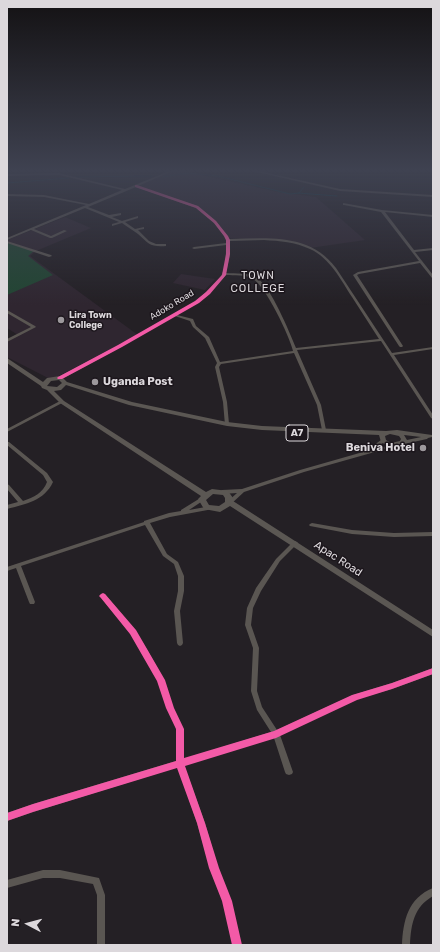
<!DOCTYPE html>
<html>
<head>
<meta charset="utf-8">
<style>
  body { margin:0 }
  #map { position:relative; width:440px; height:952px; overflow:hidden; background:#242025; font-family:Rubik,sans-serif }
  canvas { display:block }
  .frame { position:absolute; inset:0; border:8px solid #dcd8dc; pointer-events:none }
  .north { position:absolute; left:8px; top:904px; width:40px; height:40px; -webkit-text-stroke:3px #1c161c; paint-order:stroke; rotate:276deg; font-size:11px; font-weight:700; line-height:16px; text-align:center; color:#dcd8dc }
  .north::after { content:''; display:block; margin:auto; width:14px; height:18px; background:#dcd8dc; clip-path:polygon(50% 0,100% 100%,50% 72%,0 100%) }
</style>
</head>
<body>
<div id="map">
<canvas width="440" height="952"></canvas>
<div class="frame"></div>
<div class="north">N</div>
</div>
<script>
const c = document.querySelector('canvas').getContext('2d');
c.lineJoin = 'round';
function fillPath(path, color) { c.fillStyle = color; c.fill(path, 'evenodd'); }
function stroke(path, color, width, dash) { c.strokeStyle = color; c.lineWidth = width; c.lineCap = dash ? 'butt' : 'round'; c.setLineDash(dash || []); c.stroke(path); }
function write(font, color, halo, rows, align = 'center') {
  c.font = font + ' Rubik,sans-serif'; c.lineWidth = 3; c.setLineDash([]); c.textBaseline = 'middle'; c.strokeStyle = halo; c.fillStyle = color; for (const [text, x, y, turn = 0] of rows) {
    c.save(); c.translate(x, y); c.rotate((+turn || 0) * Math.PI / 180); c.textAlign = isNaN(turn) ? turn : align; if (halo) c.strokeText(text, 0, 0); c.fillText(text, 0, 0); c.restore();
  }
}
fillPath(new Path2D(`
  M172,171H184L278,192L316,197L365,240L310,248L290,241L227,238L214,222L196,207L172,197L137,186Z
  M65,217L91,228L36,251L30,256L138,335L55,378H48L7,357V341L18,335L7,328V240Z
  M181,274L215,279L205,290L173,283Z`), '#2f2630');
fillPath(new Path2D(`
  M7,242L34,251L28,256L53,275L7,295Z`), '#214532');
stroke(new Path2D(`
  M76,177L152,176
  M163,177L188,173L218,176L290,194L299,193L304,187
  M7,183L69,178
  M298,193L337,196`), '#0d3c48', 1);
fillPath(new Path2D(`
  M169,171H173L138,186L198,206L216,221L229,239C268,238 310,233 336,268L392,353L433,347V349L394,355L433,415V419L431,418L381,341L297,350L321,405L326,430L324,431L322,430L317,405L294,353L221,364L219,367L227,402L229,424V425H225L223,402L215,367L217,363L205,338L193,327L190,321L175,316L121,347L62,379H58V377L119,345L196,301C202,296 219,281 222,274C226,266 226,254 226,245L194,249L192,248L194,247L226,243V240L224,236L214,223L196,208L136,187L88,207L109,215L121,213V215L112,217L122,221L138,216V218L125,222L135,229L144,227V229L138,230L149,241L156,244H166V246C150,247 149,244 138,234C133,230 127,227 122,223L112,226V224L119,222L85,208L34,229L51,236L64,230L67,231L52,238H50L31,230L7,240V238L86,205L44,197L7,196V194L44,195L89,204L122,190L59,175L7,176V174L59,173L125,189ZM264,240C280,241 295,242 310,249C330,258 341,280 352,297C361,311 370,325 379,339L296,348C289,331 271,287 257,278C249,272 235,274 226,273L230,254V241ZM226,275C234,276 246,274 253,279C265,285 290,337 293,351L220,362L209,337L196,326L193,319L177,315L198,303L209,294Z
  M252,171H259L340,189L433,195V197L340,191Z
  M343,203L382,210L433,215V217L385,212L414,250L433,248V250L415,252L433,275V278H432L420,263L359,274L357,275L403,346L402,347H400L399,346L353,275L358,272L419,261L381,212L344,205H343Z
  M7,241L51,255L52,256L49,257L7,243Z
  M7,310L35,326L36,327L7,342V339L31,327L7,313Z
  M60,401H62L64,402L7,432V429Z
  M381,440H383L385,441L376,449L394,444L396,445V446L304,472L244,492L231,504H227L226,503L227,502L237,493L222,494L219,492L222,490L242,489L300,470L370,450V448Z
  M7,442H9L47,473L53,482C44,501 26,504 7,509V505L18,502L7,489V484L9,485L23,501C34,497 43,493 47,482L43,475L7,445Z
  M202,497L205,499L204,500L189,510L211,506L214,508L213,509L170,517L150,523L167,554L178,562L184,576V591L180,611L183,643L182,645L180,646L178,645L177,643L174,611L178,591V576L174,564L163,556L145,525L21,566L35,602L34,604H30L29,602L16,568L7,571V567L16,564L144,522V521L169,513L181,511V510Z
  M312,523L352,530L394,533L433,532V536L394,537L352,534L310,526L309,525L310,524Z
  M295,541L297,542L298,543L280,561L261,591L253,608L251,625L259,648L257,691L262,707L277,730L353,695L392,683L433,668V674L392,689L357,699L280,735L293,772L292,774L289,775L286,774L285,772L274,738L184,765L205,823L218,868L231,901L241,945H233L223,901L210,868L197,823L178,767L33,812L7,821V813L33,804L176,761L177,729L167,708L158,681L144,655L131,634L101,598L100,596L101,594H105L135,630L148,651L164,680L173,708L183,729L184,759L271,732L257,710L251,691L253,648L245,625L247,608L256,588L276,559L293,542Z
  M43,870H60L99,878L105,895V945H97V895L93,884L60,878H43L7,888V880Z
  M433,888V896C414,907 411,924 410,945H402C403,921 408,898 433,888Z`), '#5a5652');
fillPath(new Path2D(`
  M7,358L43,382L47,378L60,376L62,377L67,382L132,402L227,422L262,426L386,431L397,430L432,435V437L428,438L427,439L390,447L381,442L379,435L262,430L227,426L129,405L66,385L61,390L54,391L64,401L206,492L212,489L228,491L233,498V501L433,630V637L230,506L220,512L204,509L198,499L201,496L60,403L47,390L42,388L41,386L7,363ZM59,380L62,383L57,387L47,386L51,381ZM390,434L399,436L401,439L400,441L391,443L386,440L385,436ZM404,435L421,437L407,440ZM213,494L223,495L225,498V502L219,506L209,505L206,500Z`), '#5b5753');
fillPath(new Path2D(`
  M135,185H137L198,206L216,221L228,236L230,240V254L226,275L210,294L199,303L122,347L62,379H58L57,378L58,377L118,345L195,301L206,292L222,275L226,254V240L224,236L214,223L196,208L135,187Z
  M103,593L105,594L136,630L165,680L174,708L184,729V758L274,731L352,695L392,683L433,668V674L392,689L357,700L276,738L185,766L205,823L219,868L232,901L242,945H232L222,901L209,868L197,823L177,768L33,812L7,821V813L33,804L176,761V729L166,708L157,681L130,634L101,598L99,596L101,594Z`), '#f35aa7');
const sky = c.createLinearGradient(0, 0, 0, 305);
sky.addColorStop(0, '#141214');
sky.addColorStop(0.56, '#3f4251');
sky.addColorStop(1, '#3f425100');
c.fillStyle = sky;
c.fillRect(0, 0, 440, 305);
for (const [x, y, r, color] of [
  [61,320,4,"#9c989c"],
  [95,382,4,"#9c989c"],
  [423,448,4,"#9c989c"]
]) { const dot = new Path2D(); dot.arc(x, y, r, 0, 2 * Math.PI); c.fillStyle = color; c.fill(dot); stroke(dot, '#1c161c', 1.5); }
write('9px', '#dcd8dc', '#1c161c', [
  ["Adoko Road",172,305,-31]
]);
write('bold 9px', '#dcd8dc', '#1c161c', [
  ["Lira Town",69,315],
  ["College",69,325]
], 'left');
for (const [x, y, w] of [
  [297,433,22]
]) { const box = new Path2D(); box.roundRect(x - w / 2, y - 8, w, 16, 3); c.fillStyle = '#1c161c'; c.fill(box); stroke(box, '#dcd8dc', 1); }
write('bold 10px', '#dcd8dc', null, [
  ["A7",297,433]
]);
c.letterSpacing = '1px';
write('11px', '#dcd8dc', '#1c161c', [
  ["TOWN",258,276],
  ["COLLEGE",258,289]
]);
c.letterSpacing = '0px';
write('bold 11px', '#dcd8dc', '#1c161c', [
  ["Uganda Post",103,382],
  ["Beniva Hotel",415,448,"right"]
], 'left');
write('11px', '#dcd8dc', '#1c161c', [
  ["Apac Road",338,559,33]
]);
</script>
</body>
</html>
